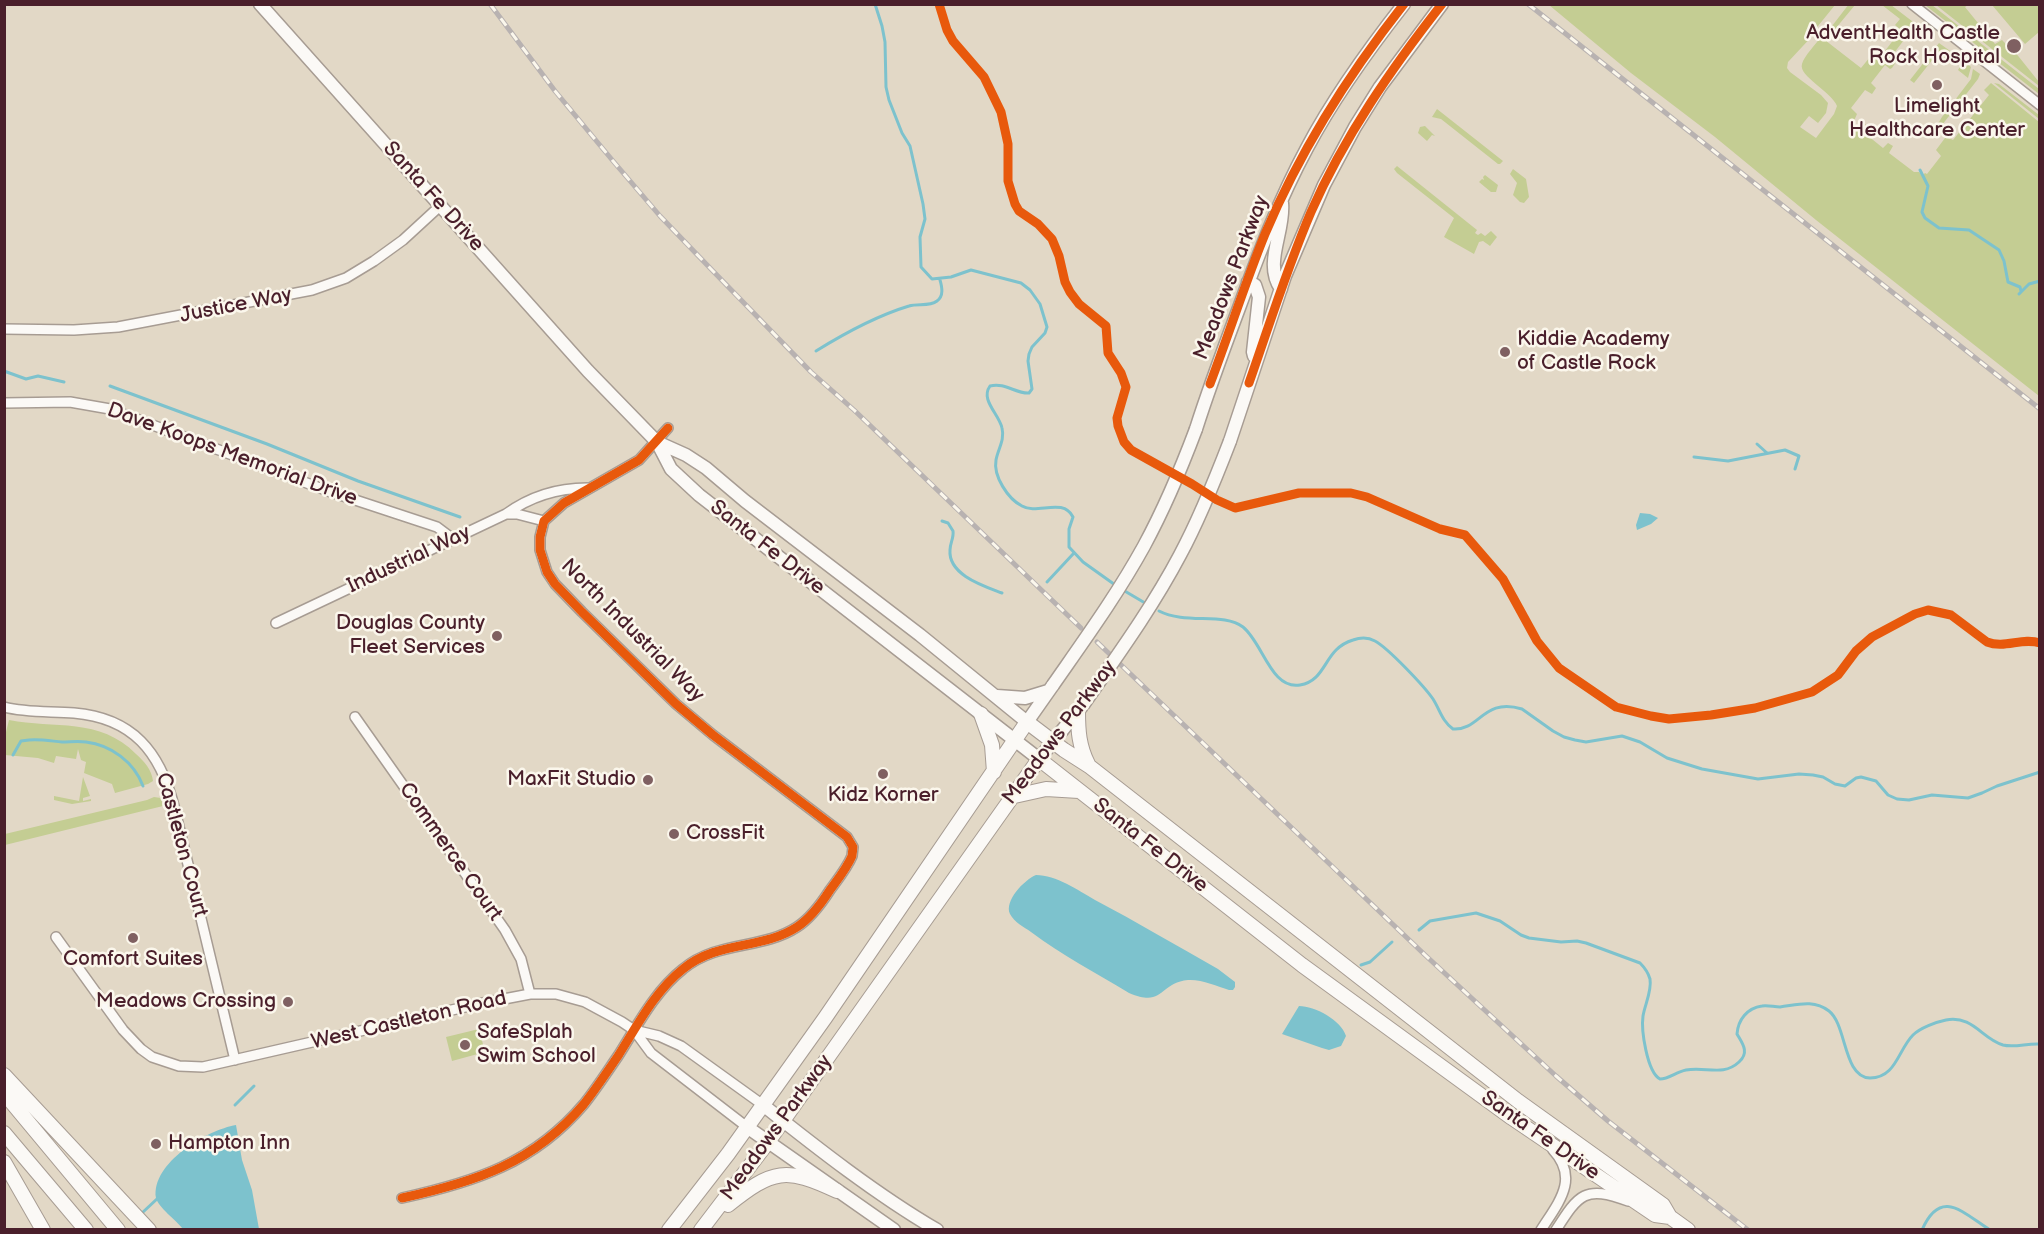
<!DOCTYPE html>
<html>
<head>
<meta charset="utf-8">
<style>
  body { margin:0 }
  #map { position:relative; width:2044px; height:1234px; overflow:hidden; background:#e2d8c6; font-family:"Balsamiq Sans",sans-serif }
  canvas { display:block }
  .frame { position:absolute; inset:0; border:6px solid #4a1f2b; pointer-events:none }
</style>
</head>
<body>
<div id="map">
<canvas width="2044" height="1234"></canvas>
<div class="frame"></div>
</div>
<script>
const c = document.querySelector('canvas').getContext('2d');
c.lineJoin = 'round';
function fillPath(path, color) { c.fillStyle = color; c.fill(path, 'evenodd'); }
function stroke(path, color, width, dash) { c.strokeStyle = color; c.lineWidth = width; c.lineCap = dash ? 'butt' : 'round'; c.setLineDash(dash || []); c.stroke(path); }
function write(font, color, halo, rows, align = 'center') {
  c.font = font + ' "Balsamiq Sans",sans-serif'; c.lineWidth = 5; c.setLineDash([]); c.textBaseline = 'middle'; c.strokeStyle = halo; c.fillStyle = color; for (const [text, x, y, turn = 0] of rows) {
    c.save(); c.translate(x, y); c.rotate((+turn || 0) * Math.PI / 180); c.textAlign = isNaN(turn) ? turn : align; if (halo) c.strokeText(text, 0, 0); c.fillText(text, 0, 0); c.restore();
  }
}
fillPath(new Path2D(`
  M1849,4L1855,5L1836,28L1841,32L1838,35L1833,30L1832,26Z
  M1549,5H1835L1814,31L1816,32L1788,62L1787,68L1790,72L1821,95L1828,103L1826,113L1818,123L1809,116L1800,127L1816,138L1834,114L1837,106C1832,92 1798,76 1802,64C1804,56 1816,44 1821,37L1861,68L1870,57L1878,60L1901,30L1895,25L1900,19L1882,5H1891L1921,28V30L1914,40L1907,36L1891,57L1896,62L1892,68L1890,69L1885,65L1871,83L1876,88L1872,94L1865,90L1851,108L1857,114L1853,123L1858,126L1863,122L1866,125L1862,131L1883,148L1888,143L1893,146L1889,153L1914,172H1919L1922,176L1925,173L1927,174L1941,156L1936,150L1945,138L1947,137L1953,140L1989,95L1984,90L1991,83L2039,122V396L1816,220L1715,137L1631,73Z
  M1925,5H1932L2039,89V94Z
  M1936,5H1968L1965,7L1995,44L2002,40L2008,46L2017,40L2022,46L2015,52L2039,82V86Z
  M1992,5H2039V32L2025,44Z
  M1939,43L1953,53L1945,60L1937,54L1914,83L1910,80Z
  M1955,54L1971,67L1968,78L1958,70L1961,65L1952,58Z
  M1973,69L1980,74L1978,79L1942,125L1939,122L1942,117L1971,79Z
  M1994,83L1999,84L2039,115V119Z
  M1437,109L1503,161L1500,164H1498L1441,119L1432,117Z
  M1425,126L1435,136L1432,135L1427,141L1418,133L1420,127Z
  M1397,166L1477,230L1475,233L1478,235L1481,233L1485,236L1491,231L1497,237L1490,246L1483,241L1479,242L1474,254L1444,237L1454,218L1397,173L1394,169Z
  M1513,169L1526,179L1529,197L1524,203L1520,202L1513,195L1517,183L1510,174Z
  M1485,175L1498,185L1496,192H1491L1479,182L1482,179L1484,180L1483,177Z
  M9,720C54,729 100,717 136,754C144,761 152,770 153,781L148,784L115,793L112,784L84,773L86,762L81,760L78,749L76,759L56,756L54,763L38,758L5,755V736Z
  M83,777L90,796L83,798V801L91,799V801L72,804L54,800V796L79,801Z
  M154,797L161,798L163,806L5,845V834L147,800Z
  M479,1029L485,1052L452,1061L446,1037Z`), '#c4cd93');
fillPath(new Path2D(`
  M1640,513L1650,514L1658,518L1651,524L1637,530L1636,525Z
  M1036,875C1056,875 1078,890 1095,900C1137,922 1177,946 1218,969L1235,982V987L1233,990H1229C1217,986 1201,979 1188,980C1158,983 1165,1008 1129,993C1096,973 1062,955 1031,932C1024,927 1014,922 1010,914C1004,901 1024,880 1036,875Z
  M1299,1006C1315,1006 1341,1020 1346,1036L1341,1046L1329,1050L1322,1048L1282,1034Z
  M236,1125L242,1160L252,1190L259,1229H183C177,1221 158,1207 156,1198C151,1163 207,1130 236,1125Z`), '#7dc2cd');
stroke(new Path2D(`
  M875,4L882,26L885,42L886,87L889,100L902,133L910,146L923,204L925,219L920,237L921,267L932,279L951,277L971,270L1021,283L1030,290L1040,304L1047,327L1045,333L1032,347L1029,354L1028,361L1032,389L1029,393C1016,394 1005,382 990,386C980,400 999,414 1002,428C1005,440 998,449 996,460C993,476 1008,499 1022,506C1037,515 1063,497 1073,517L1069,529V547L1083,562L1118,587
  M1920,170L1928,186L1922,212L1925,218L1939,228L1969,230L1999,250L2004,261L2008,282L2020,287L2021,291
  M2019,294L2029,284L2040,281
  M816,351C845,333 876,316 909,306C918,303 929,307 937,301C944,296 942,287 940,280
  M4,371L26,379L38,376L64,382
  M110,386L267,444L358,481L460,517
  M1757,444L1767,453
  M1694,457L1728,461L1785,450L1799,456L1795,469
  M942,521L948,523L953,531C954,538 950,543 950,550C948,575 984,586 1002,593
  M1047,582L1074,553
  M1123,590L1145,603
  M1159,611C1186,625 1223,612 1243,627C1263,643 1271,690 1300,685C1328,680 1323,649 1353,640C1361,637 1368,637 1375,641C1388,648 1424,686 1433,699C1440,710 1442,721 1453,729C1480,731 1483,697 1522,709L1553,731L1564,737L1575,740L1586,742L1622,736L1640,742L1667,758L1702,769L1758,779L1799,774L1813,775L1823,777L1835,784L1845,786L1856,778L1861,777L1876,781L1888,795L1897,799L1909,800L1932,795L1968,798L1982,793L1997,786L2040,772
  M13,755L21,741L29,740C40,739 51,741 62,742C70,742 78,741 86,742C111,745 134,762 143,786
  M1419,930L1430,921L1476,913L1500,921L1521,935L1529,938L1561,942L1577,941L1586,943L1640,963C1644,967 1648,972 1650,979C1652,991 1645,1004 1643,1016C1641,1030 1647,1072 1660,1079C1669,1079 1676,1072 1686,1070C1705,1066 1723,1077 1739,1062C1750,1052 1742,1043 1737,1034C1738,1020 1747,1008 1762,1006C1768,1005 1774,1007 1780,1007C1797,1005 1813,999 1829,1011C1847,1025 1843,1077 1870,1078C1896,1078 1898,1050 1913,1035C1920,1028 1936,1022 1946,1020C1973,1015 1982,1039 2003,1045C2015,1048 2027,1043 2040,1044
  M1361,965L1370,962L1392,942
  M235,1105L254,1086
  M142,1213L158,1198
  M1922,1230C1941,1187 1963,1213 1990,1230
  M2038,1230L2040,1228`), '#7dc2cd', 3);
const minor = new Path2D(`
  M1912,4L2040,105
  M4,329L74,330L118,327L312,290L346,278L374,261L403,240L440,206
  M4,403L70,402L110,409L328,491L437,527L453,539
  M506,514C531,496 557,488 587,488
  M276,623L506,514H517L544,521
  M4,707C27,713 51,711 74,713C133,718 160,752 174,806L235,1060
  M355,717L505,930L521,959L530,994
  M56,937L123,1030L141,1049L152,1057L179,1066L203,1067L478,1004L530,994H556L585,1002L622,1022L634,1030L651,1053L747,1127
  M634,1030L659,1036L681,1046L763,1105
  M402,1198C475,1182 534,1163 584,1104C596,1089 607,1072 618,1056C637,1026 655,991 683,969C718,940 762,950 797,927C811,918 821,904 830,890C838,879 847,868 852,856L853,847L847,837L713,735L676,704L582,612L555,584L547,572L540,550V537L544,521L564,503L639,460L668,428
  M1541,1230C1558,1203 1580,1179 1553,1150
  M1556,1230C1579,1194 1585,1185 1628,1201`);
const major = new Path2D(`
  M260,4L588,371L657,442L671,469L699,495L1039,759L1082,706
  M1248,282L1255,285L1259,297L1253,352L1254,356
  M1281,289C1263,263 1285,232 1282,203
  M1196,429C1209,388 1224,348 1239,308C1259,253 1279,200 1307,148C1334,97 1368,50 1404,4
  M1230,441L1285,276L1324,185L1355,127L1380,87L1442,4
  M657,442L686,455L706,468L745,501L920,635L1027,722L1053,685
  M997,696L1025,698L1048,691
  M763,1105C817,1148 877,1195 937,1230
  M747,1127L894,1230`);
const highway = new Path2D(`
  M1078,711C1078,731 1079,746 1088,764
  M981,714L992,745L994,772
  M1010,797L1046,789L1079,791
  M4,1075L149,1230
  M4,1093L118,1230
  M4,1133L86,1230
  M4,1162L43,1230
  M728,1205C773,1169 786,1167 837,1191
  M669,1230L728,1154L825,1018L1027,722L1064,750L1089,766L1518,1101L1663,1205L1670,1217L1688,1230
  M701,1230L768,1142L1039,759L1302,965L1512,1118L1655,1215L1670,1217`);
stroke(minor, '#a79c93', 12);
stroke(major, '#a79c93', 15);
stroke(highway, '#a79c93', 16);
stroke(minor, '#fbf9f6', 9);
stroke(major, '#fbf9f6', 12);
stroke(highway, '#fbf9f6', 14);
const rail = new Path2D(`
  M490,4L555,91L613,161L660,216L710,268L811,372L854,410L1081,628
  M1528,4L2040,409
  M1097,642L1425,955L1556,1076L1608,1121L1748,1230`);
stroke(rail, '#b8b2b1', 5);
stroke(rail, '#fbf7ec', 3, [9]);
const majorBridge = new Path2D(`
  M1053,685C1085,639 1117,595 1144,546C1164,509 1181,469 1196,429
  M1083,705C1117,656 1152,608 1180,555C1200,518 1215,480 1230,441`);
stroke(majorBridge, '#a79c93', 15, []);
stroke(majorBridge, '#fbf9f6', 12);
stroke(new Path2D(`
  M939,4L947,30L953,41L984,77L1001,112L1008,144V181L1015,204L1019,211L1038,224L1052,239L1059,256L1065,282L1070,292L1079,304L1106,326L1108,353L1121,373L1126,387L1117,418L1118,426L1124,442L1131,450L1192,484L1217,500L1235,508L1299,493H1351L1367,497L1440,529L1465,535L1503,579L1537,641L1559,668L1616,707L1651,716L1669,719L1711,715L1755,708L1812,692L1838,675L1856,651L1872,637L1915,614L1928,610L1951,615L1987,642C2005,649 2022,637 2040,643
  M1249,383C1269,326 1287,268 1311,212C1344,137 1391,69 1442,4
  M1210,384C1229,334 1245,283 1265,234C1300,151 1348,75 1404,4
  M402,1198C475,1182 534,1163 584,1104C596,1089 607,1072 618,1056C637,1026 655,991 683,969C718,940 762,950 797,927C811,918 821,904 830,890C838,879 847,868 852,856L853,847L847,837L713,735L676,704L582,612L555,584L547,572L540,550V537L544,521L564,503L639,460L668,428`), '#e8590c', 9);
for (const [x, y, r, color] of [
  [2014,46,8,"#7f6061"],
  [1937,85,6,"#7f6061"],
  [1505,352,6,"#7f6061"],
  [497,636,6,"#7f6061"],
  [883,774,6,"#7f6061"],
  [648,780,6,"#7f6061"],
  [674,834,6,"#7f6061"],
  [133,938,6,"#7f6061"],
  [288,1002,6,"#7f6061"],
  [465,1045,6,"#7f6061"],
  [156,1144,6,"#7f6061"]
]) { const dot = new Path2D(); dot.arc(x, y, r, 0, 2 * Math.PI); c.fillStyle = color; c.fill(dot); stroke(dot, '#fbf7ec', 2); }
write('21px', '#4a1f2b', '#fbf7ec', [
  ["AdventHealth Castle",2000,34],
  ["Rock Hospital",2000,58],
  ["Limelight",1937,107,"center"],
  ["Healthcare Center",1937,131,"center"],
  ["Kiddie Academy",1517,340,"left"],
  ["of Castle Rock",1517,364,"left"],
  ["Douglas County",485,624],
  ["Fleet Services",485,648],
  ["MaxFit Studio",636,780],
  ["Kidz Korner",883,796,"center"],
  ["CrossFit",686,834,"left"],
  ["Comfort Suites",133,960,"center"],
  ["Meadows Crossing",276,1002],
  ["SafeSplah",477,1033,"left"],
  ["Swim School",477,1057,"left"],
  ["Hampton Inn",168,1144,"left"]
], 'right');
write('21px', '#4a1f2b', '#fbf7ec', [
  ["Santa Fe Drive",433,197,48],
  ["Meadows Parkway",1232,278,-69],
  ["Justice Way",236,306,-11],
  ["Dave Koops Memorial Drive",232,455,20],
  ["Santa Fe Drive",767,548,38],
  ["Industrial Way",409,560,-25],
  ["North Industrial Way",632,631,45],
  ["Meadows Parkway",1060,733,-53],
  ["Castleton Court",181,845,75],
  ["Santa Fe Drive",1150,846,38],
  ["Commerce Court",450,852,55],
  ["West Castleton Road",409,1021,-13],
  ["Meadows Parkway",777,1128,-54],
  ["Santa Fe Drive",1540,1136,35]
]);
</script>
</body>
</html>
